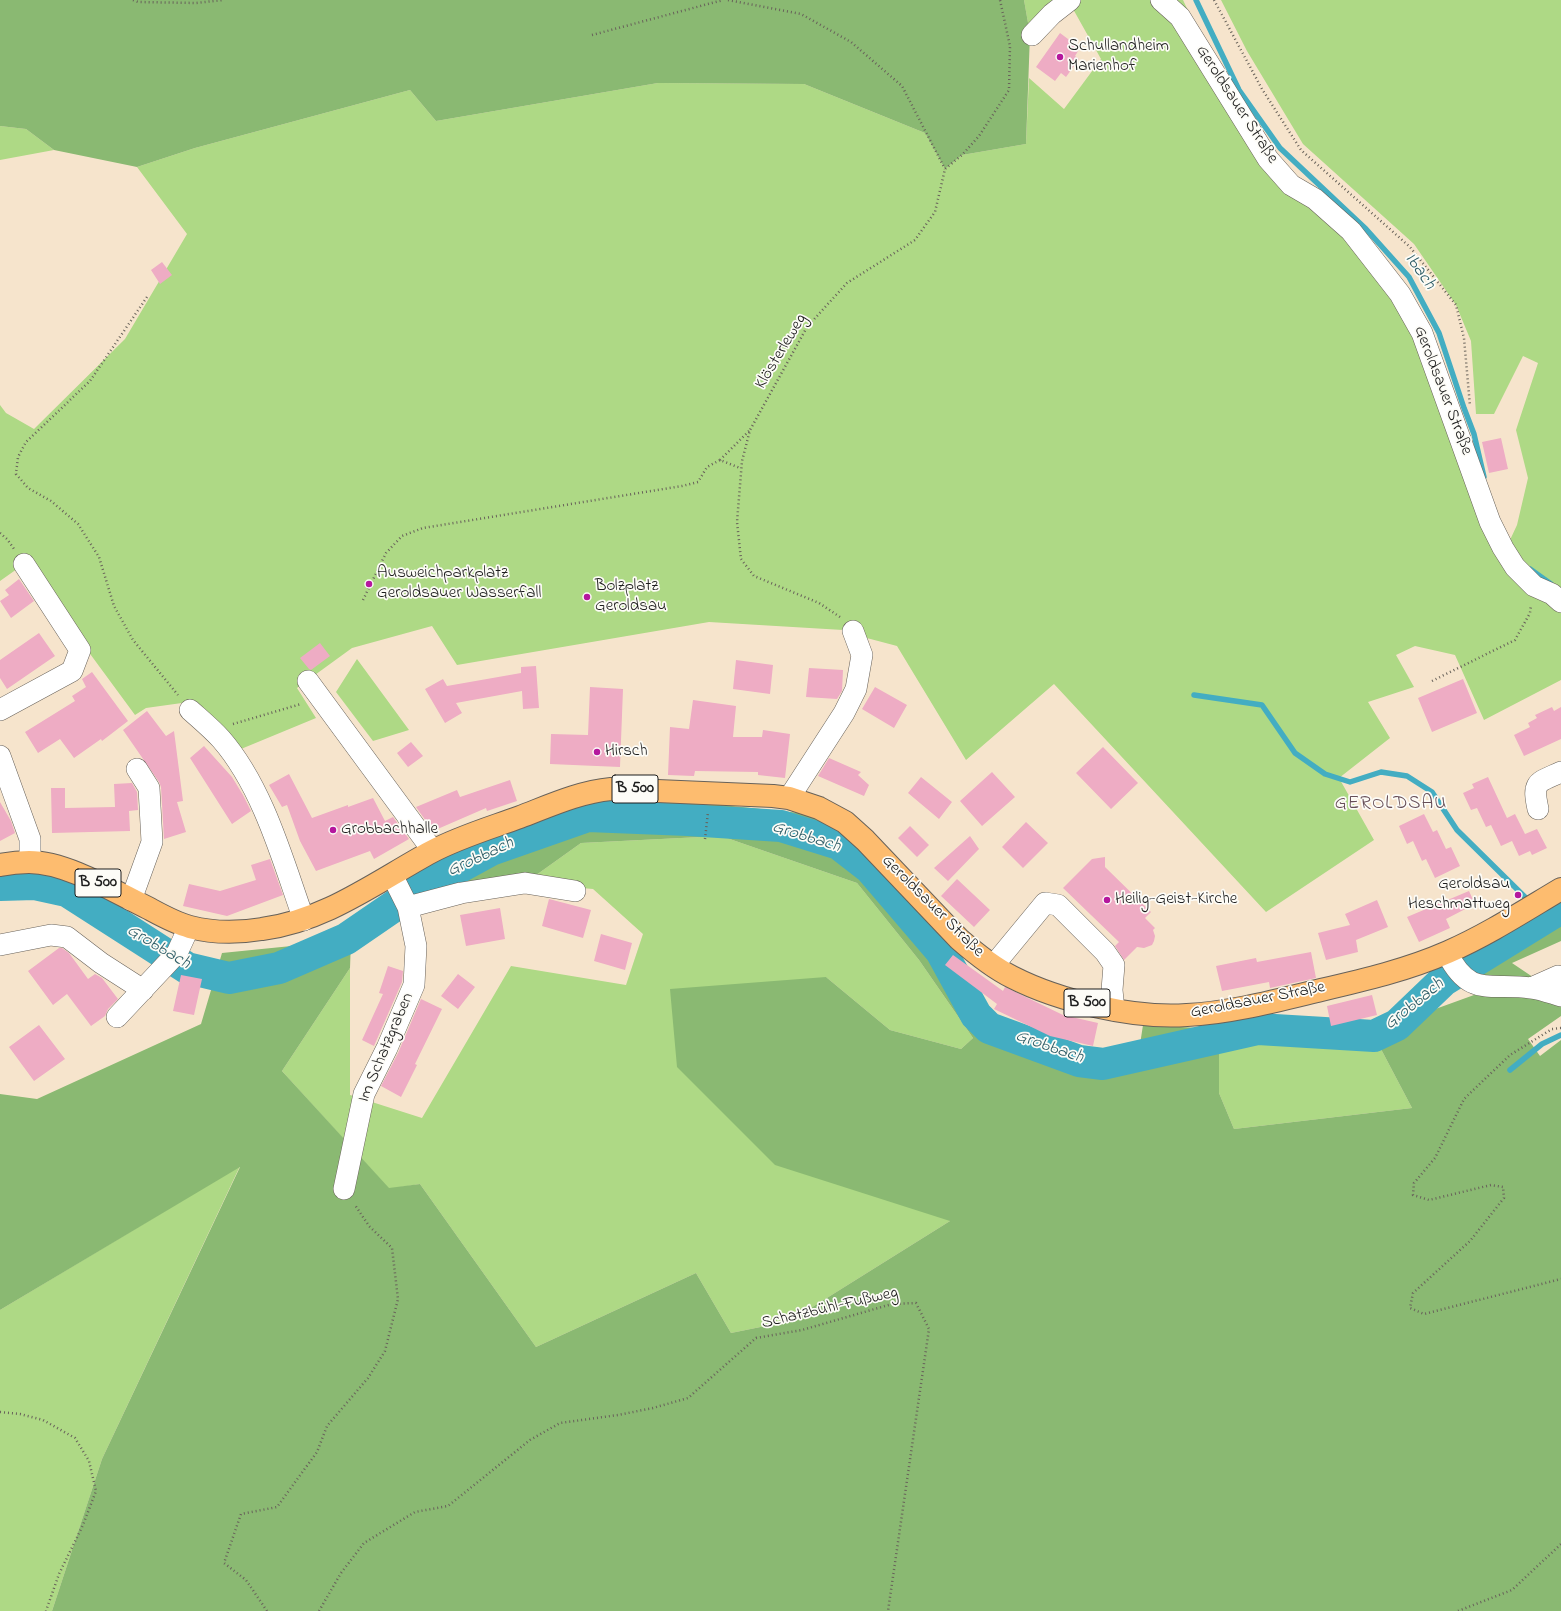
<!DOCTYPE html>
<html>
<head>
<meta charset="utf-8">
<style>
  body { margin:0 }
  canvas { display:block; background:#f6e4cc }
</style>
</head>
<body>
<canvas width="1561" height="1611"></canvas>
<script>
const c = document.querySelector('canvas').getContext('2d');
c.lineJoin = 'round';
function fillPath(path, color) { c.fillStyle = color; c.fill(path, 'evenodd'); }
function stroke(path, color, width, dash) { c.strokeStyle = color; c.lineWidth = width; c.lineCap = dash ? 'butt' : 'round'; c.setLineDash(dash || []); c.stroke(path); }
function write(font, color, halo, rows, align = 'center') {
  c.font = font + ' "Indie Flower",sans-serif'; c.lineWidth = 3.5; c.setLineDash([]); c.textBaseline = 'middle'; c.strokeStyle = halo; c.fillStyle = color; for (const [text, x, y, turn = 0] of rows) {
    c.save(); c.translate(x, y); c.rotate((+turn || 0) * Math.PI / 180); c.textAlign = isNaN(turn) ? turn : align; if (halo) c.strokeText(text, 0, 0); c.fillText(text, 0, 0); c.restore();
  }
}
fillPath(new Path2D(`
  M1024,0H1057L1030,34Z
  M1068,0H1183L1256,154L1369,244L1430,326L1490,522L1510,540L1517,525L1528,478L1516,430L1538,363L1523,356L1494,414H1476L1471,341L1456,305L1414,244L1303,144L1247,51L1221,0H1561V680L1484,720L1455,655L1415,646L1396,655L1414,687L1368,702L1390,738L1339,778L1374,840L1266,912L1054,684L966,760L897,646L863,637L843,630L709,622L457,665L432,626L352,648L297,688L316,718L241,749L189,702L146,708L135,715L24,564L0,581V405L6,413L34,429L125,339L187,234L137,167L195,148L410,90L436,121L658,83L804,84L925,133L945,169L962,155L1026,144L1029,78L1064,109L1101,59Z
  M0,126L26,129L54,150L0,160Z
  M357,659L409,730L373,741L336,692Z
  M721,836L857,883L919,960L973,1038L961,1049L890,1030L826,977L950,1221L790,1321L731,1333L696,1273L536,1347L420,1184L389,1189L282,1071L350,968V1095L422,1118L511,966L626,985L643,934L593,889L525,883L581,843Z
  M1269,1023L1372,1032L1412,1108L1234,1129L1219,1093V1029Z
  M240,1166L102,1459L52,1611H0V1310Z`), '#aed985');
fillPath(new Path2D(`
  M0,0H1024L1030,34L1026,144L962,155L945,169L925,133L804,84L658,83L436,121L410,90L195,148L137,167L54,150L26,129L0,126Z
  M594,799L712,804L810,814L852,842L951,953L963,983L991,1021L1098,1058L1139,1051L1143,1025L1219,1029V1093L1234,1129L1412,1108L1372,1032L1474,995L1469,952L1561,898V941L1512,963L1561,996V1016L1528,1039L1540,1056L1561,1040V1611H52L102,1459L240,1167L0,1310V1094L37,1099L201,1024L222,953L351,940L350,968L282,1071L389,1188L420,1184L536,1347L696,1273L731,1333L790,1321L950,1221L775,1165L677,1067L670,989L826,977L890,1030L961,1049L973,1038L919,960L857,883L721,836L581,843L525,883L461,893L456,873L541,836Z`), '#8ab972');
stroke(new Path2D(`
  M1196,0L1239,90L1280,148L1366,229L1409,277L1439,333L1464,408L1474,434L1484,477
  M1530,569L1551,584
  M1194,695L1262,705L1295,753L1325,774L1350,782L1381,772L1407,776L1432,792L1457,830L1527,899
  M1537,912L1542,919
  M1510,1070L1542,1044L1561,1035`), '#43adc2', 5.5);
stroke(new Path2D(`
  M0,885L35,884L67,891L187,968L229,978L279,968L346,939L416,891L491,850L588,816L688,820L781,826L839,844L870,868L941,951L976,1015L989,1028L1079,1061L1103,1064L1258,1029L1374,1036L1397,1025L1444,980L1561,908`), '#43adc2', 32);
fillPath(new Path2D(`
  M1060,33L1080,48L1075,56L1079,59L1066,77L1061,73L1055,81L1036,67Z
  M162,262L172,275L160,284L151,270Z
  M1501,438L1508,469L1489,473L1482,442Z
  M19,579L34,601L11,618L0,601L9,595L5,590Z
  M39,633L55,656L7,689L0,678V660Z
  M320,643L330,656L311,670L309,669L300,658Z
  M736,660L773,665L770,694L733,689Z
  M536,666L539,708L523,709L522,691L456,703L462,713L445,723L425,689L443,679L447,686L521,673V667Z
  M809,668L843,670L842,691L837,699L806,697Z
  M92,672L128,721L102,741L101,739L74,758L60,739L38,753L25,732L75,701L72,696L86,687L82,679Z
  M1463,679L1477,713L1432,732L1418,698Z
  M590,687L623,689L620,767L550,764L551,734L588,735Z
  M875,687L907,705L894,728L862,709Z
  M693,700L736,706L733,737H762L763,730L790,734L785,778L758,775V772L695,771L694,776L668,775L670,727L689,729Z
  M1552,707L1554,711L1561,707V739L1524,756L1514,735L1530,727L1528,723L1537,718L1535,715Z
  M147,711L166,736L174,731L183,801L177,802L186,832L164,839L161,787L159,782L123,730Z
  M411,742L423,756L408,767L397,753Z
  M204,746L232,777L243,795L251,811L232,824L190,758Z
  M1103,747L1138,783L1111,809L1076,773Z
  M829,758L861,772L858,775L869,785L864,796L818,776Z
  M992,772L1015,797L982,826L960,801Z
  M289,774L312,818L348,805V807L373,798L385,821L393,817L409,839L374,859L370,851L316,871L300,841L287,805L282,807L269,785Z
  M921,777L952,802L939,819L908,793Z
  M1488,777L1507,818L1515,814L1525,834L1537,829L1547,848L1532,855L1530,851L1519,856L1512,841L1501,846L1491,825L1486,827L1477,808L1471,810L1463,793L1474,788L1472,784Z
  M510,780L517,801L487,811L486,808L433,831L416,807L457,790L460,797Z
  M132,783L137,792L138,810L129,811L130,831L52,833L51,788H65V808L115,807L114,784Z
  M0,802L11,821L15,833L0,841Z
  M1424,814L1433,832L1437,830L1446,849L1451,847L1460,866L1435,878L1426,859L1422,861L1413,841L1407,844L1399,826Z
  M1026,822L1048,843L1023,868L1002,847Z
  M910,826L929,845L917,857L898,838Z
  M970,836L979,849L948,881L934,868Z
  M1105,857V867L1151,912L1145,918L1155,928L1153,930L1155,936L1154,941L1152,945L1144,948L1137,947L1124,960L1115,946L1119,942L1063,888L1092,859Z
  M270,859L283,895L227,916L183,906L189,884L220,891L256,880L251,865Z
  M957,879L990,910L974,927L941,896Z
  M1469,891L1475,904L1446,919L1450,928L1419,942L1407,917Z
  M549,899L591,910L583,938L542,926Z
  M1377,900L1388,927L1356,940L1358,952L1326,960L1318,933L1350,925L1345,914Z
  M500,908L505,939L466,946L460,915Z
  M601,934L632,943L625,970L594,961Z
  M59,948H62L69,953L88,979L95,974L102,978L118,999L108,1009L105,1016L91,1026L67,994L53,1005L28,971Z
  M1311,952L1316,978L1270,988L1269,982L1222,991L1216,966L1256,958L1257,962Z
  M953,955L1003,991L1005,987L1063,1015L1098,1023L1093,1046L1050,1036L994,1009L997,1004L945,965Z
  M388,966L403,971L402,982L374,1046L362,1040L383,994L379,993Z
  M458,974L475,987L458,1009L441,996Z
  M181,975L202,979L194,1015L173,1011Z
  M1372,995L1377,1015L1331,1026L1327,1006Z
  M421,999L442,1009L415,1064L417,1065L401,1097L381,1086L398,1053Z
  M39,1025L65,1059L34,1081L9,1047Z`), '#eeacc4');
const minor = new Path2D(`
  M1161,0L1180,17L1268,159L1291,185L1315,199L1351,231L1400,294L1422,333L1490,522L1503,548L1515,567L1534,586L1552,594L1561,602
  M1032,35L1052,14L1070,0
  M308,681L433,851
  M0,710L72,671L80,650L24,564
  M190,710C200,719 212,729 221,739C263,787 283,861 304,920
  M0,756L30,839V862
  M789,798L844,713L856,689L862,655L853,631
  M1538,809C1532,781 1537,783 1561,772
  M131,900L152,842L149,788L137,769
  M408,907L461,893L525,883L575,891
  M0,945L51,935L67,937L101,963L143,990
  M1447,953C1470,999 1490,982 1531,988C1541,989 1551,993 1561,996
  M993,966L1045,903L1058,905L1105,952L1114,965L1112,990L1114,1010
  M1531,988L1558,976L1561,977
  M117,1017L177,953L189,927
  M344,1189L364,1094L387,1048L414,985L416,946L408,907L392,875`);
const major = new Path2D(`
  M0,865C10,863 20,862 29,862C67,862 115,892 148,908C161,915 175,923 190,927C213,933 238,933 262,929C325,921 376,882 431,852C459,837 490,828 520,817C549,806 579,792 611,789L773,796L789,798L819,808L845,822L865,840L959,939C975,953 992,967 1012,977C1059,1001 1134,1019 1187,1015C1230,1013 1279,1000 1321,990C1364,980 1407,970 1448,952C1487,935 1524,911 1561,889`);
stroke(minor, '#68625a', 22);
stroke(major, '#68625a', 24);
stroke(new Path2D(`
  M133,0L138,2L196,3L223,0
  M728,0L801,14L851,42L902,86L945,169
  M1214,0L1262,89L1301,150L1410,247L1456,305L1464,338L1470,406
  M592,35L723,0
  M147,297L90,381L26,442L18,457L16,474L28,488L51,501L78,524L99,557L114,606L133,640L178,695
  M720,460L750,430
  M0,533L7,539L14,549
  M363,600L386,553L402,536L423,528L682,486L698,482L707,467L720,460L740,468
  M840,617L819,603L754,576L741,559L737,522L742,461L750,430L807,327L847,283L915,240L935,212L945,169L962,155L979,136L1009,90L1010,46L1000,0
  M1432,681L1515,640L1530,613L1531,605
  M233,724L301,704
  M705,839L708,812
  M1561,1028L1552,1029L1510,1055L1464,1099L1435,1158L1414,1183L1413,1195L1429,1200L1491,1185L1503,1187L1504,1198L1470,1241L1413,1293L1410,1308L1424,1314L1561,1279
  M0,1412L20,1414L43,1420L75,1438L89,1461L96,1491L83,1525L59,1574L46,1611
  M267,1611L246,1580L224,1563L241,1514L277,1507L317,1452L327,1426L368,1378L385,1351L398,1299L392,1248L369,1226L355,1205
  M319,1611L341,1573L364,1543L415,1512L448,1506L530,1440L560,1423L618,1415L653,1408L688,1398L756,1338L802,1330L892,1304L916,1303L929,1329L888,1611
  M1458,1611L1512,1590L1561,1544`), '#68625a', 2.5, [1, 3]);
stroke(minor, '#fff', 21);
stroke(major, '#fdbc6f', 22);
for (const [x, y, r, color] of [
  [1060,57,4,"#b5179e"],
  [369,584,4,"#b5179e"],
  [587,597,4,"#b5179e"],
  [597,752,4,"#b5179e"],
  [333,830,4,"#b5179e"],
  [1518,895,4,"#b5179e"],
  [1107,900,4,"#b5179e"]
]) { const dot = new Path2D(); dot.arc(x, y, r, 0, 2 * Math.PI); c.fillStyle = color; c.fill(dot); stroke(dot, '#fdfcf7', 1.5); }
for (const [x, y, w] of [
  [635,789,46],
  [98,883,46],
  [1087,1003,46]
]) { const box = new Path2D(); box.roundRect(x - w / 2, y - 14, w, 28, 3); c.fillStyle = '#fdfcf7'; c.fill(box); stroke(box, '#1c1c1c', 1); }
write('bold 16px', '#1c1c1c', null, [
  ["B 500",635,789],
  ["B 500",98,883],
  ["B 500",1087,1003]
]);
write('17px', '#1c1c1c', '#fdfcf7', [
  ["Schullandheim",1068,47],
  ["Marienhof",1068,67],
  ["Ausweichparkplatz",377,574],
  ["Geroldsauer Wasserfall",377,594],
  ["Bolzplatz",595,587],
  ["Geroldsau",595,607],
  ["Hirsch",605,752],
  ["Grobbachhalle",341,830],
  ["Geroldsau",1510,885,"right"],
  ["Heschmattweg",1510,905,"right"],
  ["Heilig-Geist-Kirche",1115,900]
], 'left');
write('17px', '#1c1c1c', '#fdfcf7', [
  ["Geroldsauer Straße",1236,105,57],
  ["Klösterleweg",782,352,-59],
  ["Geroldsauer Straße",1442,391,69],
  ["Geroldsauer Straße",932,907,45],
  ["Geroldsauer Straße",1258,1001,-11],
  ["Im Schatzgraben",387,1048,-67],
  ["Schatzbühl-Fußweg",830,1309,-13]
]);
write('italic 18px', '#2e5d67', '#fdfcf7', [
  ["Ibach",1419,272,55],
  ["Grobbach",806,838,17],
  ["Grobbach",481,858,-25],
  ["Grobbach",158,948,31],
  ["Grobbach",1415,1005,-39],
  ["Grobbach",1049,1048,19]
]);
c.letterSpacing = '1px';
write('19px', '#664e57', '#fdfcf7', [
  ["GEROLDSAU",1391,805]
]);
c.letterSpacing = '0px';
</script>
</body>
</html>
